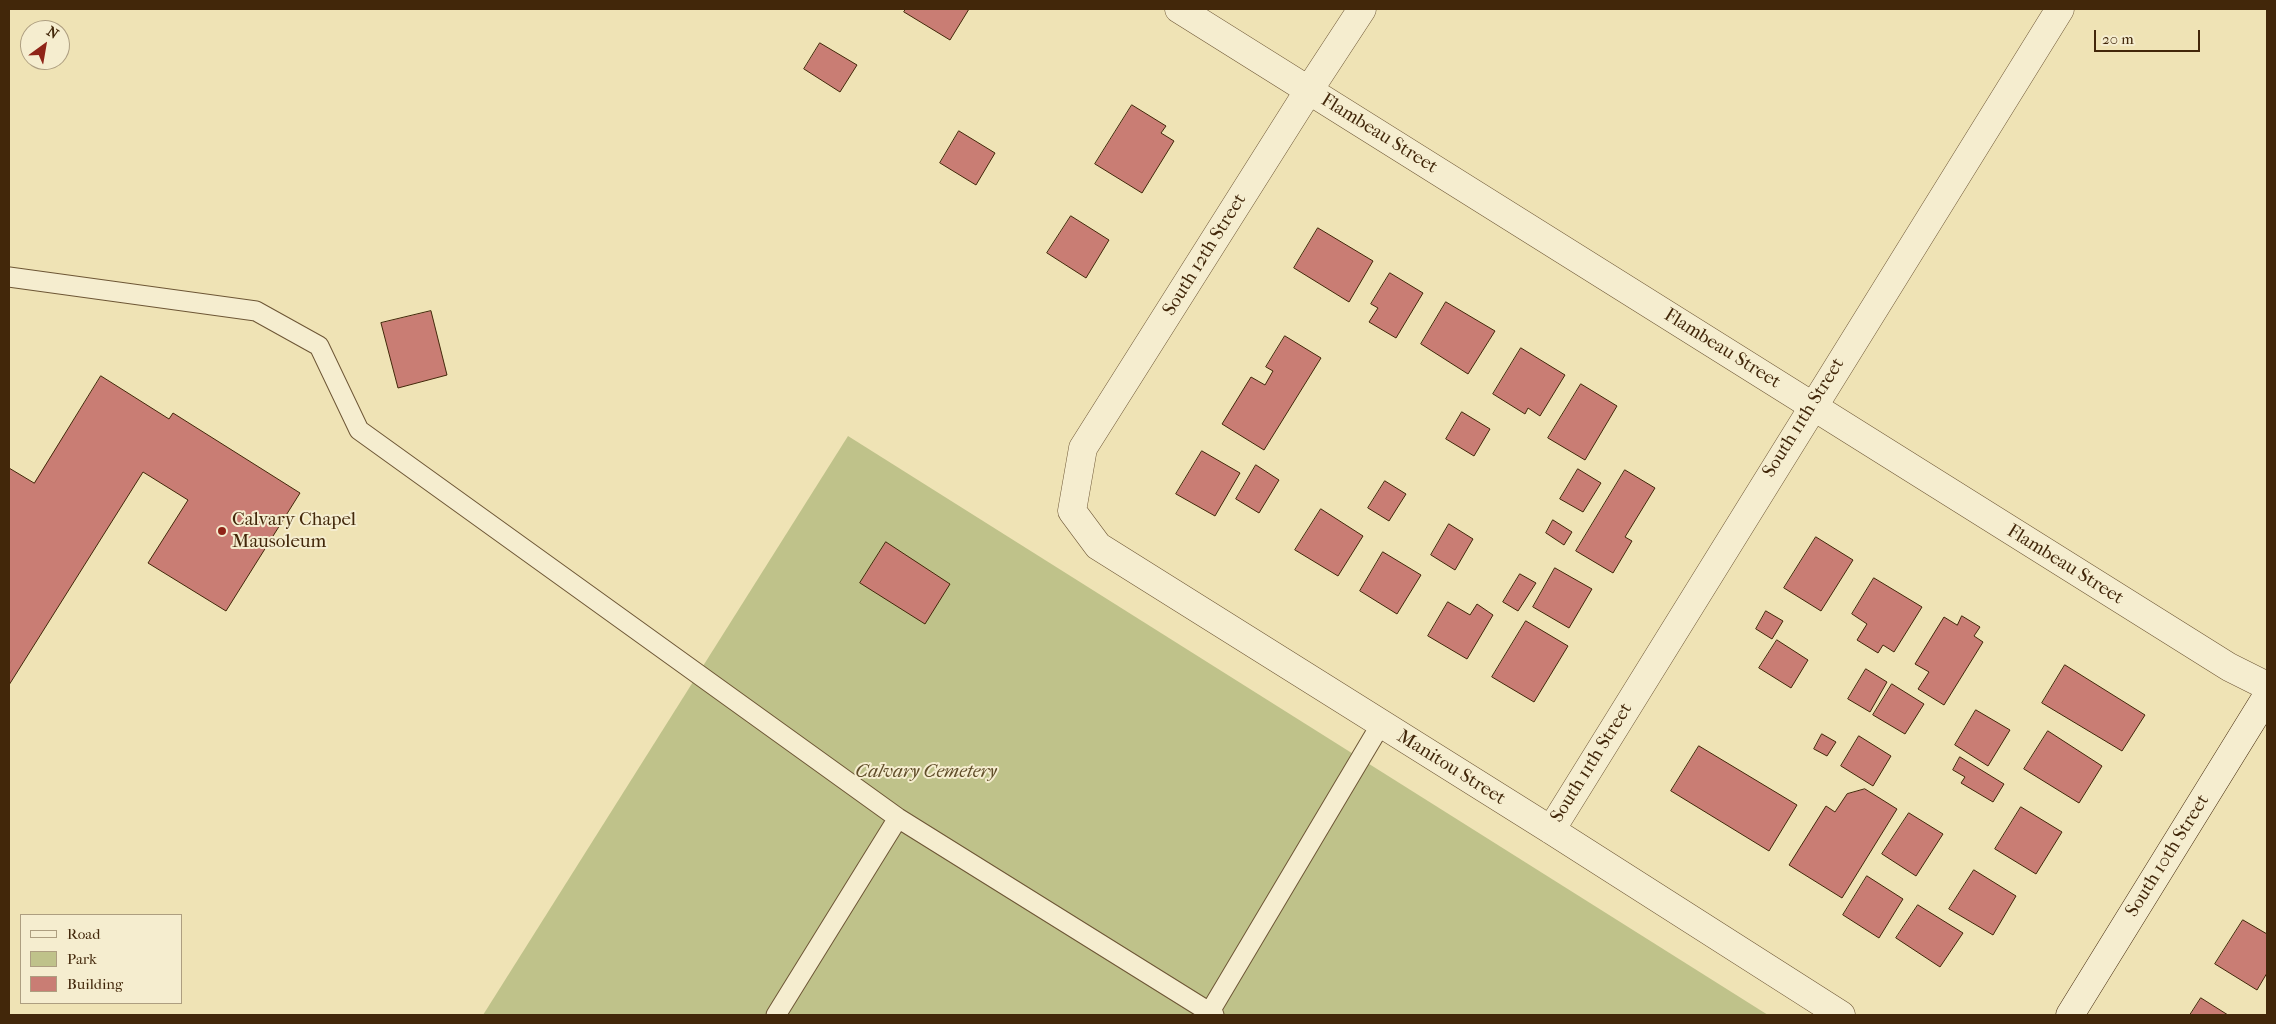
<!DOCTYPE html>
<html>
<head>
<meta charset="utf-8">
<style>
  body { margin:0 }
  #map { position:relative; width:2276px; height:1024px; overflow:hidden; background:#efe3b5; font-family:"IM FELL French Canon",serif }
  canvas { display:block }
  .frame { position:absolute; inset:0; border:10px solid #42270a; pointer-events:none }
  .legend { position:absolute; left:20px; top:914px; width:162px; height:90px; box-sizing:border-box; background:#f5edcf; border:1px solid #ad9e80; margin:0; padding:6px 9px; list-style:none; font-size:15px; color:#42270a }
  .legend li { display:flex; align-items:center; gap:10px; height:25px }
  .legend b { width:25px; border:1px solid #ad9e80 }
  .north { position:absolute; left:20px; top:20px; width:50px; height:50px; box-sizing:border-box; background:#f5edcf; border:1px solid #ad9e80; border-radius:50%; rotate:32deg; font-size:14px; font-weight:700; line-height:20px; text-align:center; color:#42270a }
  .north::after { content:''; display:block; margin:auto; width:18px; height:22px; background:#8f2418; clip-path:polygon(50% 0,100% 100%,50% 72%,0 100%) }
  .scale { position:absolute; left:2094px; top:30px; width:106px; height:22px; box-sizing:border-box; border:2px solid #42270a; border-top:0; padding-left:6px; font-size:15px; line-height:18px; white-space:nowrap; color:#42270a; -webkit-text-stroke:4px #f5edcf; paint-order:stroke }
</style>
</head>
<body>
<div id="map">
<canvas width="2276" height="1024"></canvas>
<div class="frame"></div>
<ul class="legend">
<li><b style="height:6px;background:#f5edcf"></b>Road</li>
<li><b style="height:14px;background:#bfc28a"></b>Park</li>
<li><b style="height:14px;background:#c97d74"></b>Building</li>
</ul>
<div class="north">N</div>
<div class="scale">20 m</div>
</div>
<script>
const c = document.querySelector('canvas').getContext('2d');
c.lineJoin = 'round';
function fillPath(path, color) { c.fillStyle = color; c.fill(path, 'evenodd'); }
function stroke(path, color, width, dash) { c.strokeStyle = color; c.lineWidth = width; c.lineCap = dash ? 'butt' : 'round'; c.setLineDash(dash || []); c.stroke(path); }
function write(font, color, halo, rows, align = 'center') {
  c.font = font + ' "IM FELL French Canon",serif'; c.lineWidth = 4; c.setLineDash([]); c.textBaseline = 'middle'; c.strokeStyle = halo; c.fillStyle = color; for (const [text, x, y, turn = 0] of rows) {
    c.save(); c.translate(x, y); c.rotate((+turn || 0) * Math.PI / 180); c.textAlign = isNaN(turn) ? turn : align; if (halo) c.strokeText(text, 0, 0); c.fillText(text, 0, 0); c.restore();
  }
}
fillPath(new Path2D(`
  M848,436L1768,1015H483Z`), '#bfc28a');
const building = new Path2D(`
  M906,9H969L950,40L904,12Z
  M820,43L857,65L840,92L804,69Z
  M1132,105L1166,126L1161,133L1174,141L1142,193L1095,164Z
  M959,131L995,153L976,185L940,163Z
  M1071,216L1109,240L1086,278L1047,253Z
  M1318,228L1373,261L1349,302L1294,268Z
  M1390,273L1423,293L1396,338L1369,322L1378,308L1371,304Z
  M1446,302L1495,331L1468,374L1421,344Z
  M431,311L447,375L398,388L381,323Z
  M1285,336L1321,358L1264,450L1222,424L1251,377L1265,385L1273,371L1266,367Z
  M1521,348L1565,375L1540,416L1528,408L1525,414L1493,394Z
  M101,376L169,419L173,413L300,493L226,611L148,563L188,500L143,472L9,685V468L34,483Z
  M1581,384L1617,406L1585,460L1548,438Z
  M1462,412L1490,429L1474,456L1446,439Z
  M1202,451L1240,473L1215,516L1176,494Z
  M1256,465L1279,480L1259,513L1236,499Z
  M1578,469L1601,483L1583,512L1560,499Z
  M1625,470L1655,488L1625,537L1632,541L1613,573L1576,551Z
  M1385,481L1406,494L1389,521L1368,508Z
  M1321,509L1363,536L1338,576L1295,550Z
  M1553,520L1572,532L1564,545L1546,533Z
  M1449,524L1473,539L1455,570L1431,555Z
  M1816,537L1853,560L1821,611L1784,588Z
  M886,542L950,584L925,624L860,583Z
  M1383,552L1421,575L1397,614L1360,591Z
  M1555,568L1592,589L1569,628L1533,607Z
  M1520,574L1536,583L1518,611L1503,602Z
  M1874,578L1922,607L1894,652L1883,645L1878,653L1857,640L1867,624L1852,614Z
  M1448,602L1470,615L1477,604L1493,615L1467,659L1428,636Z
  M1766,611L1783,621L1772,639L1756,629Z
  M1962,616L1980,627L1974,636L1983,642L1944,705L1918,689L1929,672L1915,664L1944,617L1957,625Z
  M1526,621L1568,646L1534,702L1492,677Z
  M1777,640L1808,660L1791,688L1759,668Z
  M2065,665L2145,715L2122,751L2042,703Z
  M1866,669L1887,682L1870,712L1848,699Z
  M1892,684L1924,704L1905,734L1873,715Z
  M1976,710L2010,730L1988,766L1955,745Z
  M2048,731L2102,766L2079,803L2024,769Z
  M1822,734L1836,742L1827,756L1814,749Z
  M1859,736L1891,756L1873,786L1841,766Z
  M1699,746L1797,805L1769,851L1671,791Z
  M1960,757L2004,784L1993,802L1961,783L1965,777L1953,770Z
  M1865,789L1897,809L1842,898L1789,865L1826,806L1835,812L1847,794Z
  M2021,807L2062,832L2036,874L1995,849Z
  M1909,813L1943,834L1916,876L1882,854Z
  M1974,870L2016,896L1993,935L1949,909Z
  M1867,876L1903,899L1879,938L1843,915Z
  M1918,905L1963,933L1940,967L1896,938Z
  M2243,920L2267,934V973L2257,990L2215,964Z
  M2201,998L2228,1015H2190Z`);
fillPath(building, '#c97d74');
stroke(building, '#42270a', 1);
const lane = new Path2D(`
  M9,277L256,311L319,346L359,430L898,818L1214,1015
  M776,1015L898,818
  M1208,1015L1381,724`);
const street = new Path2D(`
  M1179,9L2229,667L2267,686
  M1362,9L1309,90L1083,448L1072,511L1098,546L1551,830L1841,1015
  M1551,830L2060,9`);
const secondary = new Path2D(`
  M2070,1015L2267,696`);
stroke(lane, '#6d5635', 21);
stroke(street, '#6d5635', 29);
stroke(secondary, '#42270a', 29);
stroke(lane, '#f5edcf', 19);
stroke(street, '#f5edcf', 28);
stroke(secondary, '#f5edcf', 28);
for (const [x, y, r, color] of [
  [222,531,5,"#8f2418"]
]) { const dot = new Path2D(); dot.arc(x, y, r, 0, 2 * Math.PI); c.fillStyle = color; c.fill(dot); stroke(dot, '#f5edcf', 2); }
write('19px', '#42270a', '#f5edcf', [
  ["Flambeau Street",1379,134,32],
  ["South 12th Street",1205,255,-58],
  ["Flambeau Street",1722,349,32],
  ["South 11th Street",1804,418,-58],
  ["Flambeau Street",2065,565,32],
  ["South 11th Street",1592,763,-58],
  ["Manitou Street",1451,768,32],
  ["South 10th Street",2168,856,-58]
]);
write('19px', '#42270a', '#f5edcf', [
  ["Calvary Chapel",232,520],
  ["Mausoleum",232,542]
], 'left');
write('italic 19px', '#614e2a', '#f5edcf', [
  ["Calvary Cemetery",926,772]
]);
</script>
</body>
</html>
